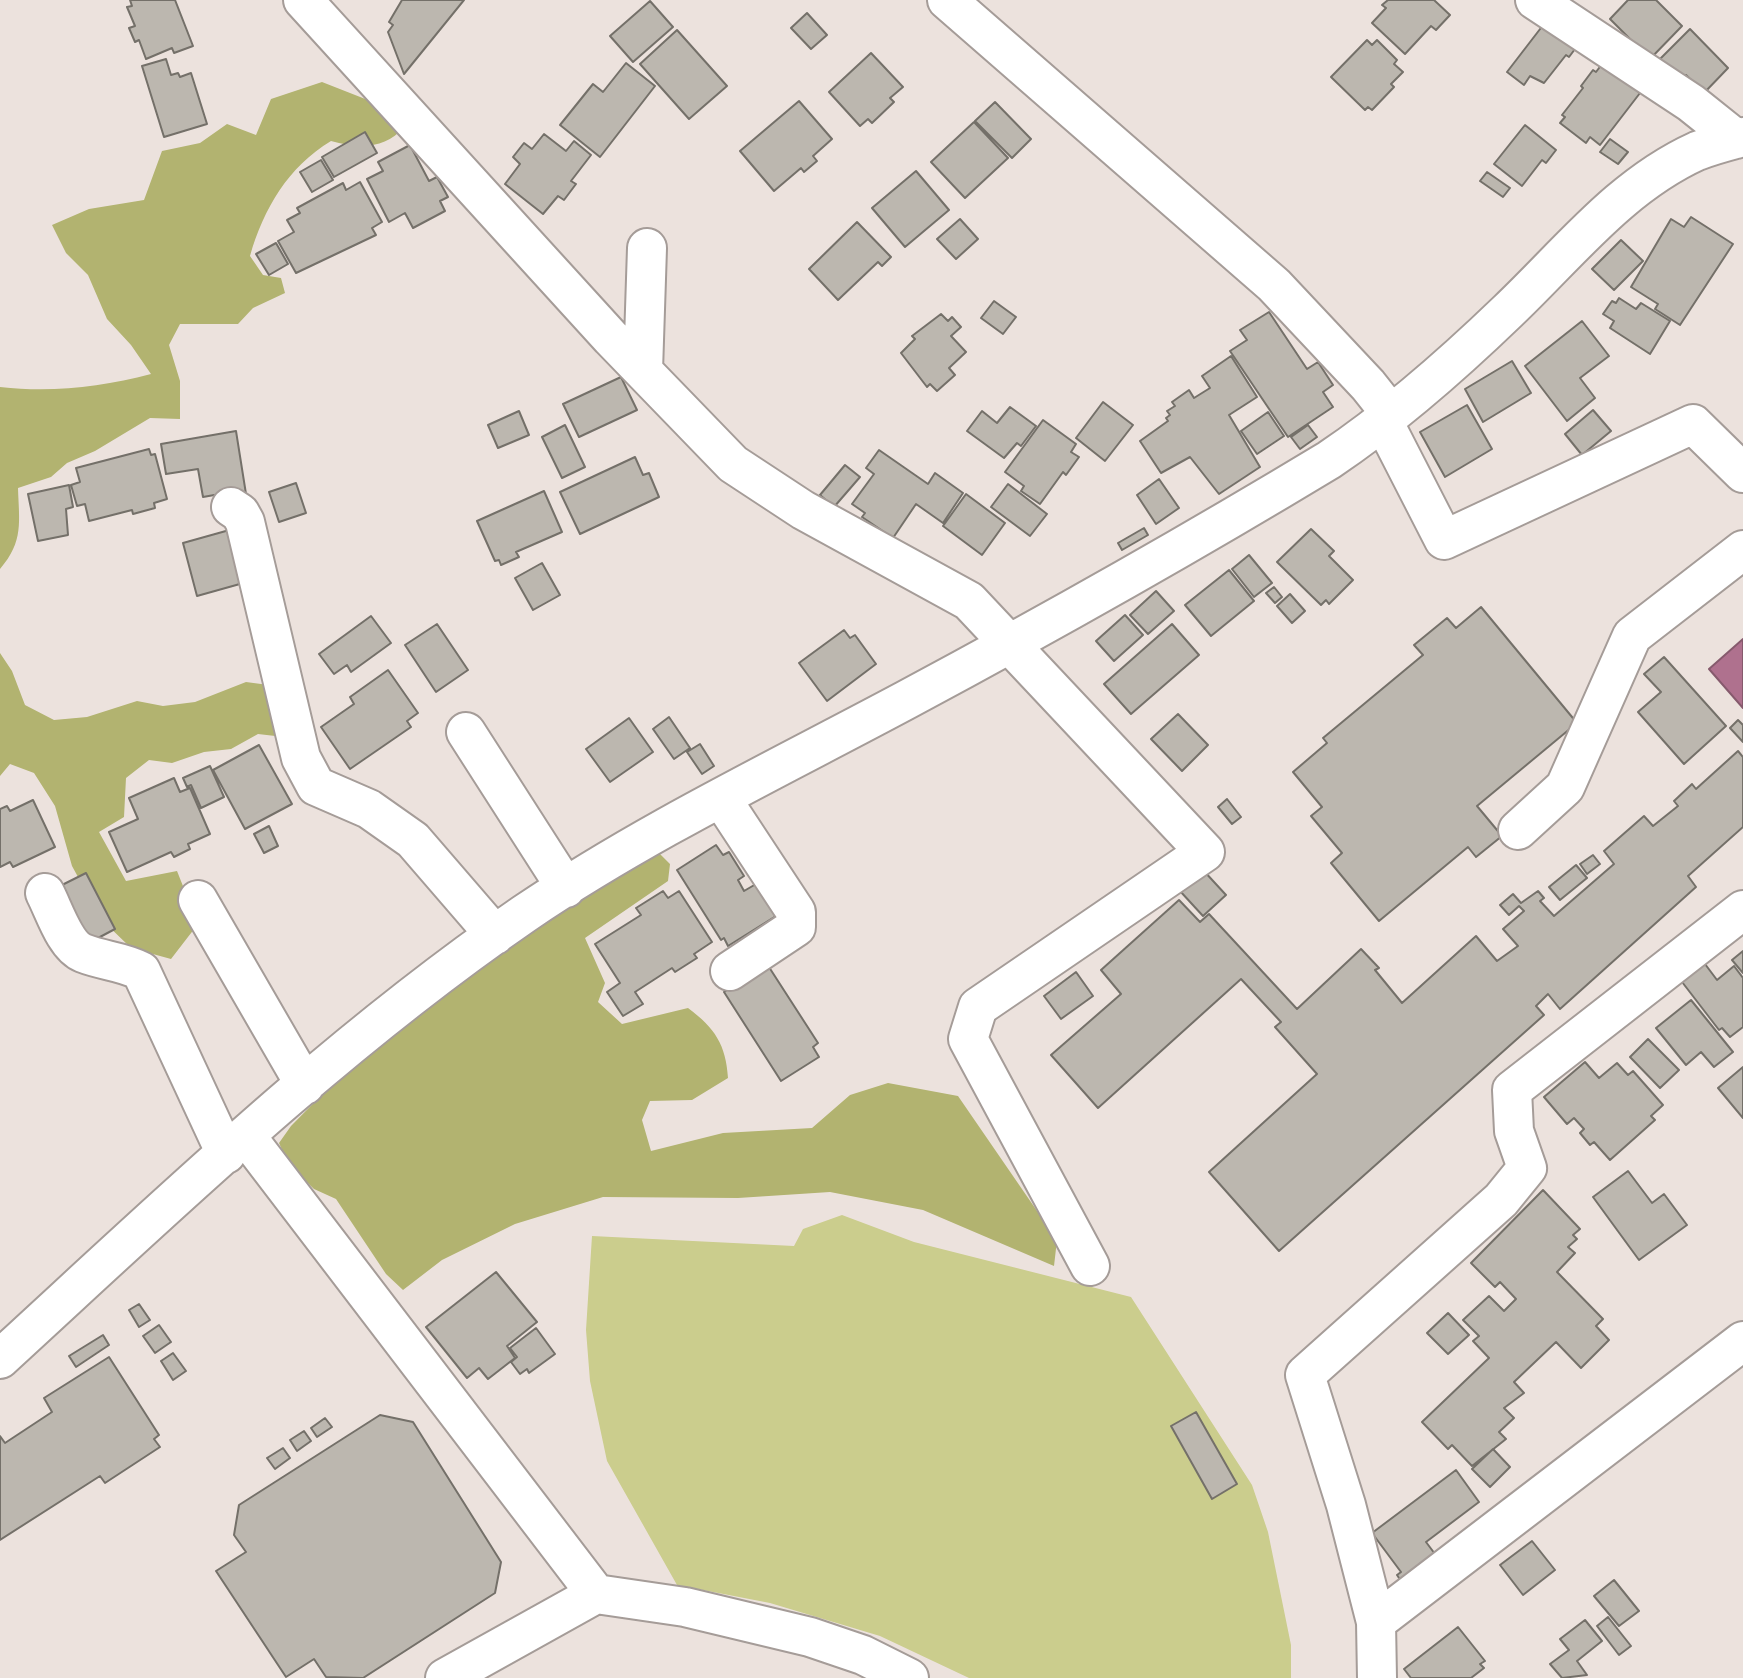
<!DOCTYPE html>
<html>
<head>
<meta charset="utf-8">
<style>
  body { margin:0 }
  canvas { display:block; background:#ece2dd }
</style>
</head>
<body>
<canvas width="1743" height="1678"></canvas>
<script>
const c = document.querySelector('canvas').getContext('2d');
c.lineJoin = 'round';
function fillPath(path, color) { c.fillStyle = color; c.fill(path, 'evenodd'); }
function stroke(path, color, width, dash) { c.strokeStyle = color; c.lineWidth = width; c.lineCap = dash ? 'butt' : 'round'; c.setLineDash(dash || []); c.stroke(path); }
fillPath(new Path2D(`
  M842,1215L914,1242L1131,1297L1252,1485L1268,1532L1291,1645V1678H969L880,1636L770,1603L677,1585L607,1461L590,1381L586,1330L592,1236L794,1246L803,1229Z`), '#cbcd8d');
fillPath(new Path2D(`
  M322,82L378,104L404,127C385,150 358,148 331,141C288,167 264,208 250,256L263,275L281,278L285,293L253,308L238,324H180L169,345L180,381V419L150,418L95,451L67,463L51,477L18,488C19,522 24,541 0,569V387C52,393 101,387 151,374L131,345L107,319L88,275L66,253L52,225L89,209L144,200L162,151L200,143L227,124L256,135L271,99Z
  M0,653L12,671L25,705L54,720L87,717L137,701L163,706L195,702L246,682L276,686L284,737L258,734L231,749L204,752L172,763L149,760L126,778L124,817L99,832L126,881L177,871L198,924L171,959L131,948L101,919L72,866L55,806L34,773L10,764L0,776Z
  M657,851L670,864L668,881L585,938L605,983L598,1002L622,1024L688,1008C715,1028 726,1045 728,1078L692,1100L650,1101L642,1120L651,1151L723,1133L812,1128L850,1095L888,1083L958,1096L1057,1240L1054,1266L923,1210L830,1192L738,1198L603,1197L515,1224L442,1260L403,1290L386,1274L336,1199L314,1189L289,1165L279,1143L291,1126L356,1060L554,912L596,891Z`), '#b2b370');
const water = new Path2D(`
  M1743,639V708L1709,669Z`);
fillPath(water, '#af718e');
stroke(water, '#865a6d', 2);
const building = new Path2D(`
  M130,0H175L193,46L174,53L172,48L146,59L139,40L135,42L129,28L135,26L127,7L132,6Z
  M402,0H464L404,74L388,32L393,25L389,22Z
  M1388,0H1434L1450,15L1436,30L1431,26L1405,54L1372,23L1386,8L1382,5Z
  M1628,0H1656L1682,26L1650,59L1610,19Z
  M650,1L673,27L633,62L610,36Z
  M807,13L827,35L811,49L791,28Z
  M1547,20L1578,45L1569,57L1566,55L1544,83L1530,76L1524,85L1507,72Z
  M1690,29L1728,68L1704,93L1686,75L1680,81L1659,60Z
  M677,30L727,86L689,119L640,64Z
  M1367,40L1372,45L1377,40L1397,60L1394,64L1403,72L1391,84L1394,87L1372,110L1368,107L1365,110L1331,77Z
  M871,53L903,87L890,98L894,102L872,123L868,119L860,126L829,92Z
  M166,59L171,75L178,73L180,77L191,73L207,124L164,137L142,66Z
  M626,63L655,86L600,157L560,125L593,84L603,92Z
  M1602,64L1640,93L1600,145L1590,137L1586,143L1560,123L1565,117L1562,115L1583,88L1581,86L1593,70L1596,72Z
  M799,101L832,139L813,156L817,161L804,172L801,168L774,191L740,151Z
  M995,102L1031,139L1012,158L975,121Z
  M974,122L1008,158L965,198L931,162Z
  M1525,125L1556,150L1546,163L1542,160L1522,186L1494,164Z
  M365,132L377,153L334,177L322,157Z
  M544,134L566,151L574,141L591,155L571,181L576,184L564,200L558,196L543,214L505,184L520,164L513,157L524,143L532,149Z
  M1610,139L1628,152L1618,164L1600,152Z
  M410,145L429,181L437,177L448,197L440,201L445,211L413,228L405,213L389,222L367,179L383,171L378,162Z
  M321,160L333,180L312,192L300,172Z
  M916,171L949,210L905,247L872,208Z
  M1487,172L1510,188L1503,197L1480,181Z
  M360,182L382,222L372,228L376,235L296,273L278,241L294,232L287,220L300,213L297,208L343,183L346,190Z
  M1691,217L1733,244L1680,325L1655,309L1658,304L1631,287L1671,219L1684,227Z
  M960,219L978,239L956,259L937,239Z
  M857,222L891,257L882,266L878,262L838,300L809,269Z
  M1621,240L1643,261L1614,290L1592,269Z
  M276,243L288,264L269,275L256,254Z
  M1619,298L1636,309L1641,303L1670,321L1650,354L1610,328L1614,321L1603,314L1612,301L1616,303Z
  M994,301L1016,317L1003,334L981,318Z
  M1269,312L1307,369L1318,362L1333,385L1323,392L1333,407L1288,437L1230,351L1247,340L1240,330Z
  M941,314L948,321L952,317L961,327L951,336L966,352L949,368L955,375L937,391L930,384L927,387L901,353L915,339L912,336Z
  M1582,321L1609,356L1580,378L1595,398L1567,421L1525,366Z
  M1231,356L1257,397L1229,415L1260,467L1219,494L1190,457L1161,473L1140,441L1168,421L1166,418L1170,415L1167,411L1175,406L1172,402L1189,390L1194,398L1210,388L1202,376Z
  M1512,361L1531,393L1483,422L1465,389Z
  M621,377L637,410L579,437L563,404Z
  M1103,402L1133,425L1105,461L1076,438Z
  M1467,405L1492,449L1445,477L1420,432Z
  M1010,407L1036,426L1021,446L1017,443L1004,458L967,431L982,411L997,423Z
  M1593,410L1611,431L1582,455L1565,434Z
  M519,411L529,435L498,448L488,425Z
  M1268,412L1284,436L1257,454L1241,431Z
  M1043,420L1076,444L1071,452L1079,457L1066,475L1063,472L1040,504L1021,491L1024,486L1005,472Z
  M565,425L585,467L562,478L542,437Z
  M1308,425L1317,437L1300,449L1291,437Z
  M236,431L246,494L221,498L220,494L203,497L198,469L166,474L161,444Z
  M149,449L151,455L155,454L167,499L154,503L155,508L133,514L132,510L89,521L85,504L77,506L71,485L80,482L76,468Z
  M879,450L928,484L935,473L963,493L943,523L916,504L893,538L862,517L865,513L852,504L874,474L866,468Z
  M635,457L643,475L649,473L659,497L580,534L560,492Z
  M845,465L860,477L834,507L820,495Z
  M1159,479L1179,508L1156,524L1137,495Z
  M296,483L306,513L279,522L269,492Z
  M1008,484L1047,514L1030,536L991,507Z
  M69,485L73,507L66,509L68,535L38,541L28,494Z
  M544,491L562,532L516,552L519,557L501,565L499,560L495,561L477,521Z
  M966,494L1005,523L982,555L943,526Z
  M1144,528L1148,535L1122,550L1118,543Z
  M233,529L247,582L197,596L183,543Z
  M1311,529L1334,551L1329,556L1353,580L1329,604L1326,600L1321,605L1277,562Z
  M1249,555L1272,583L1254,597L1232,569Z
  M542,563L560,595L533,610L515,578Z
  M1229,570L1254,601L1211,636L1185,605Z
  M1274,587L1282,597L1275,603L1266,593Z
  M1156,591L1174,611L1148,634L1130,615Z
  M1290,594L1305,611L1292,623L1277,606Z
  M1481,607L1577,723L1477,806L1502,836L1476,857L1468,847L1379,921L1331,863L1342,853L1311,816L1322,807L1293,772L1327,743L1323,738L1423,655L1414,645L1447,618L1456,628Z
  M1125,615L1143,635L1114,661L1096,641Z
  M371,616L391,643L351,672L347,665L334,674L319,654Z
  M437,624L468,670L436,692L405,645Z
  M1172,624L1199,655L1131,714L1104,684Z
  M844,630L850,638L855,635L876,664L827,701L799,663Z
  M1664,657L1726,726L1684,764L1638,712L1661,692L1644,674Z
  M388,670L418,713L407,721L411,727L350,769L321,727L354,704L350,697Z
  M1178,714L1208,745L1182,771L1151,739Z
  M669,717L690,748L674,759L653,729Z
  M629,718L653,752L610,782L586,749Z
  M1738,720L1743,725V742L1730,728Z
  M700,744L714,766L702,774L687,752Z
  M259,745L292,804L245,829L213,770Z
  M1738,751L1743,757V827L1688,876L1696,887L1560,1009L1548,994L1536,1006L1544,1015L1279,1251L1209,1172L1317,1074L1275,1027L1281,1022L1241,979L1098,1108L1051,1055L1121,994L1101,970L1179,900L1200,922L1209,914L1297,1009L1361,949L1379,968L1375,970L1402,1003L1476,936L1497,961L1518,946L1503,929L1524,911L1519,906L1509,915L1500,905L1513,894L1521,903L1538,891L1544,898L1540,901L1554,916L1614,864L1604,851L1644,816L1653,826L1678,806L1674,801L1692,784L1696,789Z
  M210,766L224,797L201,808L191,785L187,787L183,778Z
  M174,778L180,792L190,788L210,834L188,844L190,849L174,857L171,852L127,872L109,832L138,819L129,798Z
  M1227,799L1241,817L1232,824L1218,807Z
  M33,800L55,847L13,867L10,862L0,867V809L7,806L10,811Z
  M269,826L278,846L264,853L254,834Z
  M716,845L723,855L729,852L744,876L738,880L744,891L756,884L776,916L728,946L724,938L721,940L677,870Z
  M1593,855L1600,864L1587,874L1580,864Z
  M1576,865L1587,878L1560,900L1549,887Z
  M1203,870L1226,895L1203,916L1180,891Z
  M86,873L115,929L83,946L54,889Z
  M663,891L668,898L679,891L712,942L694,954L697,958L675,972L672,968L635,992L643,1004L623,1016L607,992L620,983L595,944L641,915L636,908Z
  M1743,951V973L1732,960Z
  M1702,960L1717,980L1734,966L1743,978V1027L1730,1037L1722,1028L1719,1030L1679,978Z
  M767,964L818,1043L813,1047L819,1057L781,1081L724,992Z
  M1076,972L1093,996L1061,1019L1044,996Z
  M1691,1000L1733,1052L1714,1067L1701,1052L1686,1065L1656,1028Z
  M1648,1039L1679,1070L1660,1088L1630,1057Z
  M1585,1062L1599,1078L1617,1063L1628,1075L1633,1071L1663,1105L1651,1116L1655,1120L1610,1160L1594,1142L1590,1145L1580,1133L1584,1129L1574,1118L1567,1124L1544,1097Z
  M1743,1067V1118L1718,1088Z
  M1628,1171L1652,1203L1664,1194L1687,1225L1639,1260L1593,1197Z
  M1543,1190L1580,1229L1573,1235L1577,1239L1568,1247L1575,1253L1557,1272L1603,1319L1596,1326L1609,1340L1581,1368L1556,1342L1514,1382L1524,1393L1504,1408L1514,1418L1499,1432L1506,1439L1472,1466L1452,1445L1448,1449L1422,1422L1489,1358L1473,1341L1479,1336L1463,1320L1489,1296L1504,1311L1516,1299L1500,1282L1495,1287L1471,1263Z
  M496,1272L537,1322L507,1346L515,1358L488,1379L479,1368L467,1378L426,1327Z
  M139,1304L150,1320L139,1327L129,1310Z
  M1448,1313L1469,1335L1448,1354L1427,1333Z
  M159,1325L171,1342L155,1353L143,1336Z
  M536,1328L555,1354L529,1373L527,1369L520,1374L511,1362L517,1357L510,1348Z
  M103,1335L109,1345L76,1367L69,1356Z
  M173,1353L186,1371L173,1380L161,1361Z
  M109,1357L159,1435L154,1439L160,1447L105,1483L100,1476L0,1540V1436L5,1443L52,1412L44,1398Z
  M1196,1412L1237,1484L1212,1499L1171,1426Z
  M380,1415L413,1422L501,1562L495,1593L363,1678L326,1677L314,1659L286,1677L216,1571L246,1552L234,1535L239,1505Z
  M325,1418L332,1427L317,1437L311,1428Z
  M304,1431L311,1441L297,1451L290,1440Z
  M283,1448L290,1458L275,1469L267,1458Z
  M1493,1449L1510,1467L1490,1487L1472,1469Z
  M1456,1470L1479,1502L1426,1542L1438,1558L1403,1584L1397,1575L1401,1572L1372,1533Z
  M1532,1541L1555,1570L1523,1595L1500,1565Z
  M1614,1580L1639,1611L1619,1626L1594,1596Z
  M1608,1617L1631,1646L1619,1655L1597,1626Z
  M1585,1620L1602,1641L1577,1661L1587,1675L1562,1678L1550,1664L1569,1650L1560,1639Z
  M1458,1627L1485,1661L1480,1664L1484,1668L1471,1678H1411L1404,1669Z`);
fillPath(building, '#bcb7af');
stroke(building, '#747069', 2);
const minor = new Path2D(`
  M303,0L611,338L733,464L803,510L969,601L1205,852L978,1007L968,1039L1090,1266
  M947,0L1274,285L1368,385L1391,414
  M1535,0L1691,103L1736,139
  M643,371L647,248
  M1383,421L1444,540L1693,424L1743,473
  M231,507L240,513L245,522L301,758L316,786L369,809L413,840L495,935
  M466,732L566,888
  M721,798L796,912V927L730,971
  M1518,830L1565,787L1632,636L1743,550
  M45,893C54,910 65,946 83,953C103,961 122,961 141,971L226,1154
  M198,900L305,1085
  M246,1136L596,1594
  M0,1359C169,1204 335,1044 524,914C645,832 777,769 906,700C1048,624 1190,544 1329,460C1393,417 1452,365 1508,311C1568,254 1620,186 1697,151C1712,145 1728,141 1743,137
  M1376,1622L1743,1341
  M445,1678L596,1594L685,1607L810,1637L863,1655L909,1678
  M1377,1678L1376,1622L1346,1505L1305,1375L1501,1200L1527,1168L1514,1131L1512,1090L1743,910`);
stroke(minor, '#a59c98', 42);
stroke(minor, '#fff', 38);
</script>
</body>
</html>
